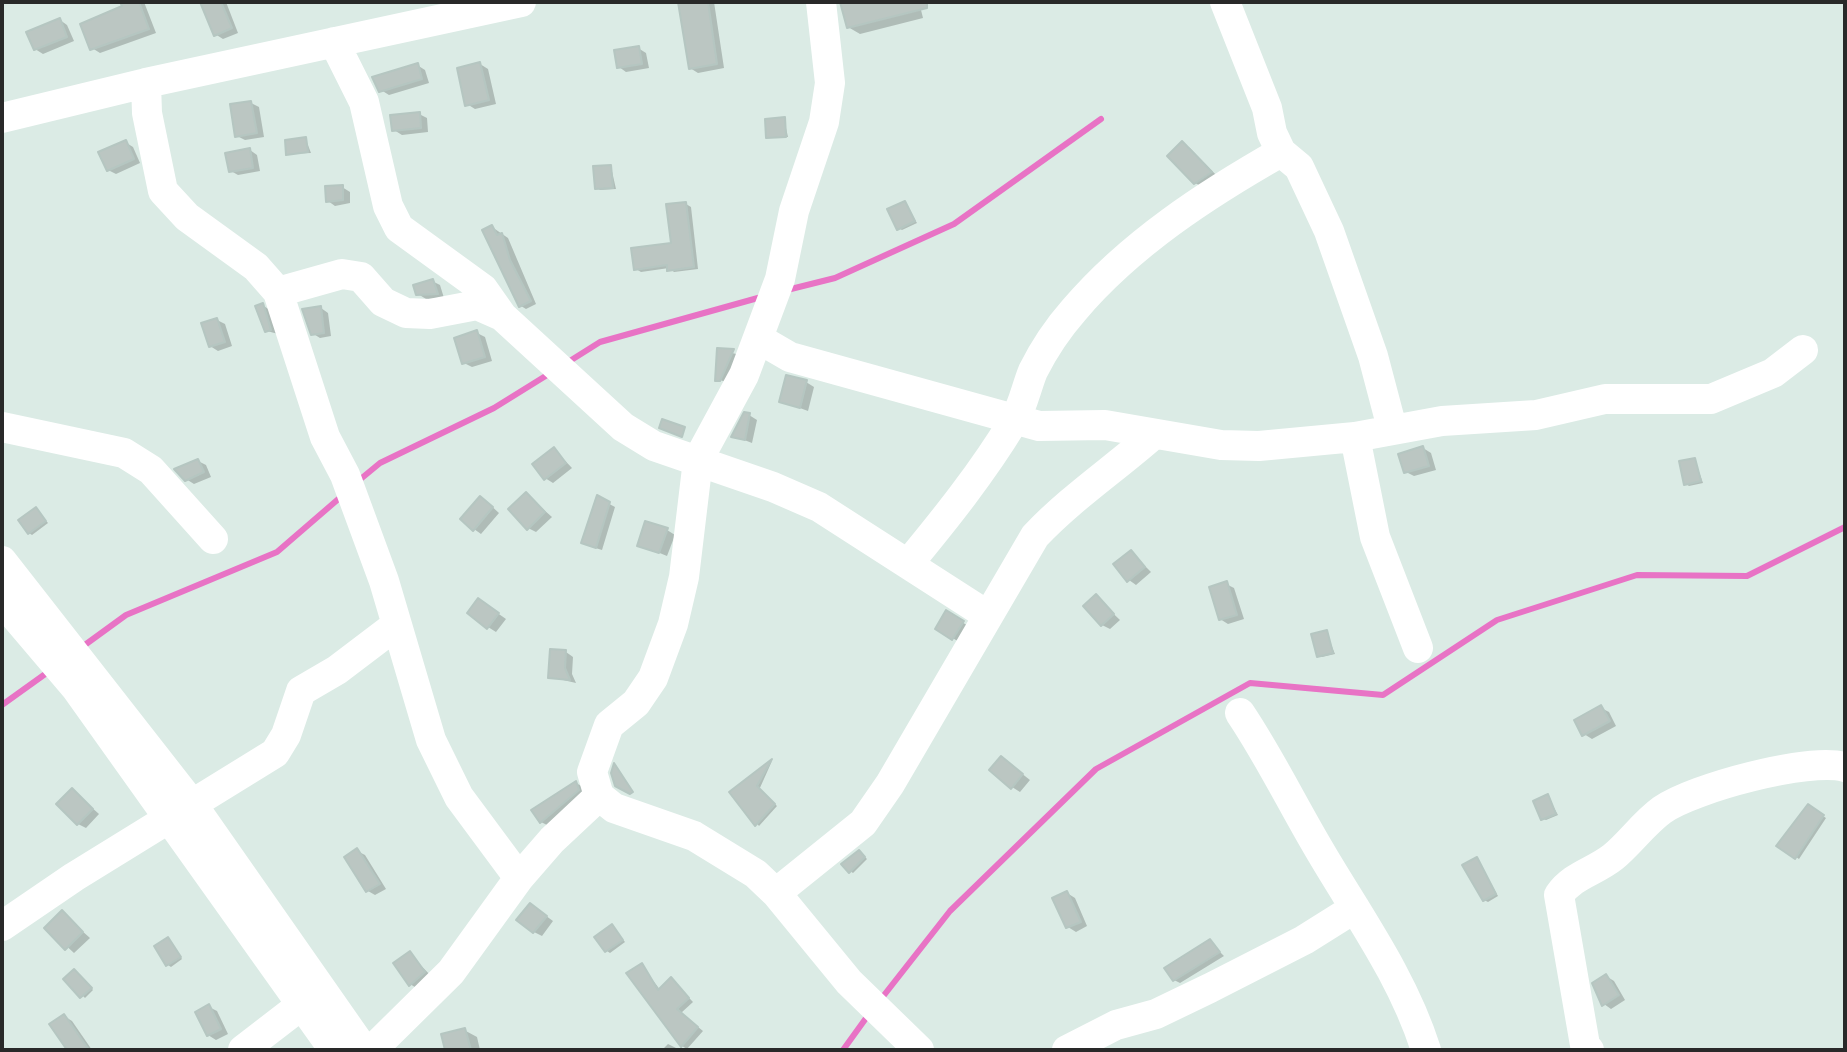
<!DOCTYPE html>
<html>
<head>
<meta charset="utf-8">
<style>
  body { margin:0 }
  #map { position:relative; width:1847px; height:1052px; overflow:hidden; background:#dbebe5; font-family:"Nunito Sans",sans-serif }
  canvas { display:block }
  .frame { position:absolute; inset:0; border:4px solid #292929; pointer-events:none }
</style>
</head>
<body>
<div id="map">
<canvas width="1847" height="1052"></canvas>
<div class="frame"></div>
</div>
<script>
const c = document.querySelector('canvas').getContext('2d');
c.lineJoin = 'round';
function fillPath(path, color) { c.fillStyle = color; c.fill(path, 'evenodd'); }
function stroke(path, color, width, dash) { c.strokeStyle = color; c.lineWidth = width; c.lineCap = dash ? 'butt' : 'round'; c.setLineDash(dash || []); c.stroke(path); }
fillPath(new Path2D(`
  M122,2H144L156,33L100,53L92,48L124,8Z
  M202,2H226L238,33L223,39L215,34Z
  M679,2H714L724,68L698,73L690,68Z
  M842,2H919L923,18L860,34L848,27Z
  M60,20L67,25L74,41L43,54L35,49Z
  M638,48L646,53L649,68L626,72L619,67Z
  M480,64L488,69L496,104L475,109L467,104Z
  M417,65L425,70L429,83L389,95L381,90Z
  M251,103L259,107L264,137L245,140L237,136Z
  M419,114L427,118L428,132L402,135L394,130Z
  M784,119L788,137H768Z
  M306,140L311,153L288,154Z
  M125,142L133,147L140,163L116,174L108,170Z
  M1183,144L1190,148L1218,177L1203,187L1195,183Z
  M250,150L257,155L260,171L238,175L231,171Z
  M611,167L616,189L600,190L597,188Z
  M342,187L350,192V203L335,206L328,201Z
  M905,203L917,223L902,230L898,228Z
  M686,204L691,207L698,269L674,272L669,268L641,272L636,269L673,244Z
  M492,227L508,238L536,304L526,309L521,306Z
  M432,281L440,285L444,298L426,299L418,294Z
  M262,305L270,310L278,334L267,331Z
  M321,308L328,313L331,336L320,338L312,333Z
  M217,320L225,324L232,346L218,351L210,346Z
  M477,333L485,337L492,361L472,367L464,363Z
  M718,350L741,355L729,383L717,379Z
  M806,382L814,387L808,411L781,401Z
  M749,415L757,420L752,443L734,436Z
  M1423,448L1431,453L1436,470L1414,476L1406,472Z
  M554,449L572,468L553,483L545,478Z
  M1695,460L1703,483L1689,486L1686,484Z
  M198,461L206,465L211,477L194,484L186,479Z
  M526,494L552,517L536,532L528,528Z
  M598,498L615,507L602,550L589,546Z
  M488,503L499,513L481,534L474,529Z
  M36,509L48,523L32,535L29,533Z
  M667,530L675,535L667,556L640,545Z
  M1131,552L1151,572L1136,585L1129,580Z
  M1226,584L1234,588L1244,619L1228,624L1220,619Z
  M1096,597L1120,620L1110,629L1102,625Z
  M486,605L506,619L496,632L488,627Z
  M947,613L970,627L961,643L937,629Z
  M1326,632L1335,654L1322,657L1319,656Z
  M566,652L573,657L572,674L576,683L550,677Z
  M1601,708L1609,712L1616,726L1592,739L1584,734Z
  M1002,758L1030,780L1020,792L1012,787Z
  M772,761L759,790L777,806L759,826L732,792Z
  M576,783L583,787L586,795L549,826L541,822Z
  M72,790L99,814L86,828L78,824Z
  M1548,797L1558,815L1546,820L1543,819Z
  M1809,807L1826,818L1799,859L1779,845Z
  M357,851L365,855L386,889L375,895L368,891Z
  M862,854L867,859L853,873L850,871Z
  M1477,859L1498,896L1488,902L1484,900Z
  M1067,893L1075,898L1087,926L1076,932L1068,927Z
  M538,910L553,921L542,936L534,932Z
  M62,913L90,938L74,953L47,928Z
  M612,926L625,942L610,953L607,951Z
  M168,940L182,959L171,967L168,965Z
  M1210,942L1224,956L1180,983L1174,980Z
  M410,954L432,977L418,989L410,984Z
  M642,966L661,991L672,980L693,1002L681,1013L703,1031L687,1049L682,1046Z
  M78,973L93,990L85,998L66,979Z
  M1606,976L1614,981L1625,1000L1611,1009L1604,1004Z
  M209,1007L217,1011L228,1034L216,1040L208,1035Z
  M64,1016L72,1021L92,1050H69Z
  M464,1030L477,1037L480,1050H448Z
  M668,1044L676,1048L677,1050H662Z`), '#0003');
stroke(new Path2D(`
  M787,290L835,278L954,224L1101,119
  M565,364L600,342L765,296
  M357,482L380,463L494,408L552,372
  M82,647L126,615L277,552L343,495
  M2,705L48,672
  M881,999L950,911L1096,769L1250,683L1383,695L1497,620L1637,575L1747,576L1845,527
  M843,1050L869,1014`), '#e873c5', 6);
const building = new Path2D(`
  M120,2H139L149,29L90,50L80,24L122,6Z
  M200,2H221L232,28L214,36Z
  M678,2H708L717,64L689,69Z
  M840,2H927V8L847,28Z
  M60,18L67,37L34,50L26,32Z
  M639,46L642,64L617,68L614,50Z
  M480,62L489,100L465,106L457,68Z
  M418,63L422,79L379,92L372,77Z
  M251,101L257,133L235,137L230,104Z
  M420,112L421,128L392,131L390,115Z
  M785,117L786,137L766,138L765,119Z
  M306,137L308,152L286,155L285,140Z
  M126,140L134,159L107,171L98,152Z
  M1182,141L1212,172L1194,184L1167,156Z
  M250,148L253,168L229,172L225,153Z
  M611,165L613,188L595,189L593,166Z
  M343,185V200L326,202L325,186Z
  M905,201L915,221L897,230L887,209Z
  M686,202L694,267L667,271V265L634,270L631,248L671,243L666,204Z
  M492,225L497,235L502,233L510,260L531,301L519,307L482,230Z
  M433,279L438,294L416,295L413,285Z
  M263,303L271,330L265,332L255,306Z
  M321,306L324,333L311,335L302,309Z
  M217,318L225,342L209,347L201,323Z
  M477,330L485,357L462,364L454,338Z
  M717,348L734,349L720,381H715Z
  M786,375L807,380L800,408L779,402Z
  M744,412L750,413L745,440L731,437Z
  M662,419L685,427L682,437L659,428Z
  M1423,446L1429,466L1404,473L1398,454Z
  M554,447L566,463L544,480L532,464Z
  M1695,458L1701,481L1684,485L1679,461Z
  M198,459L204,472L185,481L174,469Z
  M526,492L545,512L527,530L508,509Z
  M597,495L610,502L596,548L581,543Z
  M480,496L493,507L473,531L460,519Z
  M36,507L46,521L28,534L18,520Z
  M645,521L668,528L659,553L637,546Z
  M1131,550L1145,567L1127,582L1113,564Z
  M1227,581L1237,615L1219,620L1209,587Z
  M1096,594L1114,614L1101,626L1083,606Z
  M478,598L499,613L487,629L467,613Z
  M946,610L964,621L952,640L935,629Z
  M1327,630L1333,653L1317,657L1311,634Z
  M550,649L566,650L565,668L570,680L548,678Z
  M1601,705L1610,721L1582,736L1574,720Z
  M1001,756L1023,774L1011,789L989,770Z
  M772,759L757,786L775,804L755,826L729,792Z
  M614,763L633,792L630,794L615,786L611,773Z
  M576,781L579,790L540,823L531,810Z
  M72,788L93,809L77,825L56,804Z
  M1548,794L1556,814L1541,820L1533,801Z
  M1808,804L1824,815L1795,859L1776,846Z
  M357,848L380,884L366,892L344,857Z
  M859,850L865,857L849,873L841,864Z
  M1477,857L1496,894L1483,901L1462,865Z
  M1067,891L1081,922L1066,928L1052,898Z
  M530,903L547,916L533,933L516,920Z
  M62,910L83,932L65,950L44,928Z
  M612,924L623,940L605,952L594,937Z
  M168,937L181,957L166,966L154,946Z
  M1210,939L1220,952L1173,981L1164,968Z
  M410,951L425,972L409,986L393,963Z
  M642,963L658,990L671,977L689,998L677,1009L698,1027L681,1047L626,973Z
  M74,969L92,988L80,998L63,979Z
  M1606,974L1619,995L1602,1006L1592,983Z
  M209,1004L221,1029L207,1036L195,1012Z
  M64,1014L89,1050H67L49,1024Z
  M465,1028L471,1050H445L441,1034Z`);
fillPath(building, '#bbc6c2');
stroke(building, '#b5c6c1', 2);
stroke(new Path2D(`
  M821,2L830,83L824,122L794,211L780,279L744,375L698,460L684,577L673,624L653,678L636,703L609,725L592,772L599,796L614,808L694,836L756,874L776,893L849,982L919,1050
  M1225,2L1267,108L1272,133L1281,152L1299,167L1329,231L1373,356L1392,428
  M334,42L364,102L388,206L399,228L483,289L502,316
  M146,83L147,113L163,191L187,217L256,267L278,292L325,437L345,475L384,581L431,740L459,797L519,878
  M2,118L146,83L521,2
  M278,292L342,274L361,277L383,302L406,313L430,314L477,305L502,316L623,427L654,446L773,487L819,507L987,615
  M759,339L790,357L1039,426L1105,425L1221,445L1259,446L1355,437L1442,421L1536,415L1605,399H1711L1773,373L1803,350
  M2,427L124,453L151,470L213,539
  M1355,437L1375,537L1418,648
  M2,561L192,804L364,1050
  M908,564C946,518 982,473 1013,422C1023,407 1026,388 1033,371C1043,351 1059,327 1074,310C1130,244 1207,194 1281,152
  M2,601L76,688L334,1050
  M1240,713C1271,759 1294,808 1323,856C1361,920 1403,978 1426,1050
  M776,893L863,823L890,784L1035,536C1071,498 1113,470 1153,435
  M2,926L74,877L275,753L286,735L301,691L337,670L395,626
  M243,1050L317,993
  M372,1050L451,972L519,878L552,840L599,796
  M1067,1050L1116,1025L1156,1014L1210,988L1304,940L1355,908
  M1589,1050L1585,1045L1559,895C1573,875 1594,872 1613,857C1630,843 1644,823 1662,810C1693,788 1809,757 1845,767`), '#fff', 30);
</script>
</body>
</html>
